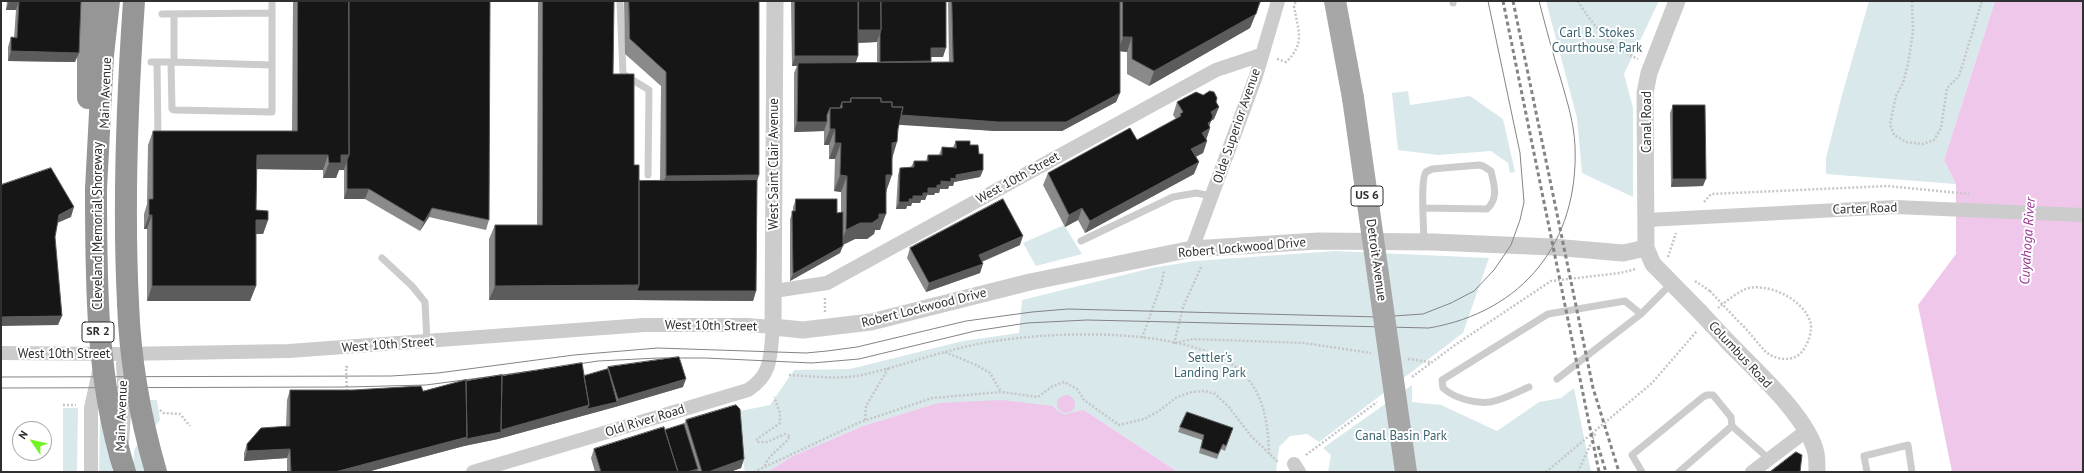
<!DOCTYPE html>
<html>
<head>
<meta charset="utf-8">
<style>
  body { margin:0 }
  #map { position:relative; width:2084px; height:473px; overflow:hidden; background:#fff; font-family:"PT Sans",sans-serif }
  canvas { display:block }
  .frame { position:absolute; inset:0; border:2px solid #2f2f2f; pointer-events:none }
  .north { position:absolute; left:12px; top:421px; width:40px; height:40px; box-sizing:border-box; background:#fff; border:1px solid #acacac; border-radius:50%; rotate:304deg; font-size:11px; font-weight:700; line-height:16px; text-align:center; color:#2f2f2f }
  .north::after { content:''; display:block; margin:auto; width:14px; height:18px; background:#71f324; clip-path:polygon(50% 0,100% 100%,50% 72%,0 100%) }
</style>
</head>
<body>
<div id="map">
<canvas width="2084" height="473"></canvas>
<div class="frame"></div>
<div class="north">N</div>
</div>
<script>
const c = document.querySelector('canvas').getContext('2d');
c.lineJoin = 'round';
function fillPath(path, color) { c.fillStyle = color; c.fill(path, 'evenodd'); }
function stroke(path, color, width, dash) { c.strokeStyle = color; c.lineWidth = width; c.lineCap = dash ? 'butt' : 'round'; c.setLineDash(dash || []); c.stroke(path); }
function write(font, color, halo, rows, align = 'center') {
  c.font = font + ' "PT Sans",sans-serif'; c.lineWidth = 4; c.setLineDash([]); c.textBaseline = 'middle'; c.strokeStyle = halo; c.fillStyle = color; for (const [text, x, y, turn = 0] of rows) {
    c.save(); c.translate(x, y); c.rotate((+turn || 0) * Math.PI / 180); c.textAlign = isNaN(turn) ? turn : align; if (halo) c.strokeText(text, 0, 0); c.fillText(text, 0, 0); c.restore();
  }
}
fillPath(new Path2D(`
  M1546,1H1659L1624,74L1633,108V197L1582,173L1577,118Z
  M1869,1H1995L1944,160L1956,184L1826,174V158L1842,95Z
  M1408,91L1410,105L1470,96L1503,119L1515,172L1510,173L1508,163L1491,151L1438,155L1398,150L1392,93Z
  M1064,225L1082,254L1036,266L1023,243Z
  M1335,251L1489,258L1463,333L1319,442L1307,434L1290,436L1279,447L1276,472H1178L1084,410C1076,410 1071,415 1065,415L938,403L863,426L793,456L767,472H745L735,412L770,405L794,370L850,369L963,341L1019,333L1022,300L1152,268L1195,261Z
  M1412,385V402L1441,405L1497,431L1539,402L1561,398L1574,388L1591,472H1328L1331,455L1323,448Z
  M146,400H157L160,420L141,445L144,472H133L134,451L147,425Z
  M63,408H78L77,472H63Z
  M100,416H113L112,472H99Z`), '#d9e8eb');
fillPath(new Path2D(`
  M1995,1H2083V472H1952L1918,305L1956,254V184L1944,160Z
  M1057 404a9 9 0 1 1 18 0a9 9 0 1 1-18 0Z
  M1002,400L1053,406C1065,421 1069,411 1084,410L1178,472H767L793,456L863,426L938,403Z`), '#efc7eb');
stroke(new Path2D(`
  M1578,1C1593,26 1611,47 1638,59
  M1912,1L1913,32L1908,64L1903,83L1896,96L1890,124L1894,135L1906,142L1923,144L1934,140L1941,128L1947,88L1959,76L1982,1
  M1277,59L1286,62C1306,43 1298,31 1294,6L1296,1
  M1704,202L1711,194L1887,186L1969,194
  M1668,257L1676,233
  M1695,281L1710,291
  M825,298V312
  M1718,308C1725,302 1740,290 1749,288C1771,284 1802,299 1810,321C1813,328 1809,341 1805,347C1798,362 1778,362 1766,352C1757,343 1749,331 1739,322
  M1142,338L1162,282L1164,270
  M1175,343L1193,339L1304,343L1371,353
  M1174,344L1183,307L1202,265
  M945,352L976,365L990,373L1001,392
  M1408,359L1430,362
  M789,375C813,376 838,380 862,375C899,367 935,353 973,345C1037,331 1185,324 1238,369C1264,391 1268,422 1269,454
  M1412,377L1455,345L1551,281L1620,273L1636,269
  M347,391L346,367H350
  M63,405H76
  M160,410L163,413L180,414L190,426
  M865,420L866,406L889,367
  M1306,455L1377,402
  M765,466C768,454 784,447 790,436L785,434L767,442H757V439L780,423V413L774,397
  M754,472L858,423L932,398L1001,392L1038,397L1051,387L1064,382L1077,389L1084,400L1119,425L1144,419L1159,411L1177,397L1192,392L1205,391L1215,394L1228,406L1251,436L1279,463
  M1546,472L1652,383L1697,331
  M1578,472L1596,432`), '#c6c6c6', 2.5, [2, 2]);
stroke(new Path2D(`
  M620,1L623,74L649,90L648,175
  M1453,3V1
  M162,14L272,13
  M174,14V62L272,65
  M151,62H174
  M157,62L158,140
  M171,62L172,109L174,110L272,112V1
  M1423,208L1487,209C1499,198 1494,185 1491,171L1483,166L1479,165L1432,169C1430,170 1428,171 1426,172C1420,179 1424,230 1424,242
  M1081,241L1173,197L1196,193L1212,196
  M382,258L412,286L425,302L427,342
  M1557,379L1641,314L1672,283
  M1529,387C1517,392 1503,400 1490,402C1475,404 1454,398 1443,388L1442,380L1548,314L1625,301L1641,314
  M1732,426L1769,459
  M1642,472L1632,455L1703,397L1707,395H1713L1731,417L1732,426L1679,472
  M1867,472L1864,456L1908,445L1912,472`), '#ccc', 7);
stroke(new Path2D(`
  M1647,220L1895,207L2083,215
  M1192,249L1256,76L1278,1
  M774,291L827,283L1216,70L1261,55
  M1,353L122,354L289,351L644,325H747L773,327C770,355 773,374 748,390L473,472
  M122,442L125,401L123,363
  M1294,464L1299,472
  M91,472V408L100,367
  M1752,472L1806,431`), '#ccc', 14);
stroke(new Path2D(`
  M775,1L773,327L803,330L871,322L1030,282L1192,249L1318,241L1433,242L1553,247L1623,253L1646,248
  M1677,1L1649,73L1645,93L1646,248L1653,264L1701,313
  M1728,342C1754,369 1808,417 1816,453C1817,459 1817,466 1817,472`), '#ccc', 17);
stroke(new Path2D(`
  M1335,1L1353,98`), '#a7a7a7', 22);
stroke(new Path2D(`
  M88,1V98
  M96,189L103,55L109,1
  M128,303C123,202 127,102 134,1`), '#969696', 22);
stroke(new Path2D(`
  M572,365L598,361L658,358H705L812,363L859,359L975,331L1027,323L1087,320L1429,328C1523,312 1579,242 1575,146C1574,123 1567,101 1561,80C1553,54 1546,28 1539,1
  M1,377L391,376L438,373L574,355L658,348L806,353L827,351L857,347L966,321L1032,312L1068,309L1379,317L1423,314L1451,303L1474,291L1494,270L1511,245L1520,220L1524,202L1520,153L1488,1
  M1,388L347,387L426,385L532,371`), '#848484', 1);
stroke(new Path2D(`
  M1503,1L1599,472
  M1513,1L1593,388L1619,472
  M1598,446L1606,472`), '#848484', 3, [4, 3]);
stroke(new Path2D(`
  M1710,291L1739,322`), '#c6c6c6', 2.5, [2, 2]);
stroke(new Path2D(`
  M1701,313L1728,342`), '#ccc', 17);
stroke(new Path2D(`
  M1353,98L1406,472`), '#a7a7a7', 22);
stroke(new Path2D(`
  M96,189C96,284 96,380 125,472
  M128,303C130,360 140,417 156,472`), '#969696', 22);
fillPath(new Path2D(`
  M7,1H81L75,62L8,61V47L11,37L14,38L16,10H6Z
  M293,1H490L489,220L486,230L429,217L420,231L365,199H344V170H339L336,178H323V170L256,169V210L268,220L263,234H256V286L250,301H147V229H144V214L147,204L148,145L153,131H292Z
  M538,1H614L613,74L634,165L639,181H660L661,86L625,54L624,1H759V175L757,180L756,291L753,301L634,300H489V239L495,225H537Z
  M791,1H946L943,57H931V63L949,62L948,1H1261L1250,28L1149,86L1127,74V52L1120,51V93L1116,102L1062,131H995L899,124L892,158L880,230H875L874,234L867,239H855L843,245L840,253L790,281V219L793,211V207L796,199L837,213L841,212V192L834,191L835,159H829V145H824V131L794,132V73L797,66H792ZM877,42V63H855L858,56V43Z
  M1177,102H1216L1219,107L1214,119L1211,121L1209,126L1210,128L1206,140L1207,141L1203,153L1196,157L1194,174L1085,233L1078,220L1065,227L1043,185L1048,173L1137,140L1176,119L1173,115Z
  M1673,105L1703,186L1671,187L1670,113Z
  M956,141L970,145L979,154L983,170L980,177L954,182L953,186H949L948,189H940L939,193H935L934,195H927L925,200H921L920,203H912L911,206H907L906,209H896L898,175L900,168L911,167L914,161H926L928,155H939L942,147H953Z
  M1020,245L982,262L980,273L926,292L907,258L910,248Z
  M608,367L683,387L615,407L498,439L464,446L367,472H287V458L244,461V453L247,444L286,427L287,400L290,390L423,391L466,381L502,376H584L608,369Z
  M686,420L744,459L741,468L730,472H595L591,458L594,449L665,430L684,424Z
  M1180,427L1233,428L1225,451L1221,449L1217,459L1199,453L1202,440L1178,432Z`), '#8a8a8a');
fillPath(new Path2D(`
  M9,1H19L16,10H6Z
  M1261,1L1250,28L1149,86L1154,71Z
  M859,30H881L877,42L854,43Z
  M1123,37H1132L1127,52L1118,51Z
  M931,48H946L943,57H928Z
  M11,51L79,53L75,62L8,61Z
  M795,56H858L855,65L798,63L797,66H792Z
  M931,61L928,70L877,71L880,62Z
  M1120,93L1116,102L1062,131H995L886,124L889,114Z
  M1219,107L1214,119L1206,124L1211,112Z
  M1211,121L1208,129L1210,128L1206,140L1202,133L1208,123Z
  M797,122H827L824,131L794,132Z
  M830,129H835L829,145H824Z
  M1207,141L1203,153L1187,161L1191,149Z
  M897,142L892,159V143Z
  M835,143H841L835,159H829Z
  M257,155H328L323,170L251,169Z
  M341,155H349L344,170H339L336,178H323L329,163Z
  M1199,162L1194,174L1085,233L1090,221Z
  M983,170L980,177L954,182L953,186H949L948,189H940L939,193H935L934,195H927L925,200H921L920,203H912L911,206H907L906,209H896L899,202L909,199L913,196L923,193L928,188L937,185L941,181L951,178L956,175Z
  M759,175L754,190H660L666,176Z
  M840,175L847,176L841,192L834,191Z
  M886,175H892L886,192Z
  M1673,179H1706L1703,186L1671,187Z
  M347,189H369L365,199H344Z
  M74,207L71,217L55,224L59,215Z
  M432,208L429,217L420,231L424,222Z
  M1082,208L1078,220L1065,227L1069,215Z
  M879,214H886L880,230H875L874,234L867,239H855L840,246L846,230L860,223Z
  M149,215H152L147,229H144Z
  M256,220H268L263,234H251Z
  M1023,236L1020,245L976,264L979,255Z
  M843,246L840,253L790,281L793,274Z
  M983,264L980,273L926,292L929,283Z
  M639,285L756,291L753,301L634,300H489L495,286Z
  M152,286H256L250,301H147Z
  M62,316L58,325L1,326V317Z
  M686,379L683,387L615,407L498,439L464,446L367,472H335L467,437L501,432V430L589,405L617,402L618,399Z
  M290,449L287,458L244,461L247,451Z
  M744,459L741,468L730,472H708Z
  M698,469L697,472H687Z`), '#5c5c5c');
const building = new Path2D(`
  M17,1H81L79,53L11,51V37L17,38L19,1Z
  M298,1H349V155H341V163H329L328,155H257L256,210L268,211V220H256V286H152V215H149V199H153V131H297Z
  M349,1H490L489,220L432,208L424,222L369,189H347V160L349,155Z
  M543,1H614L613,74H634V165H639V285L495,286V225H542Z
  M629,1H759V175L666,176V72L630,39Z
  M795,1H858V56H795Z
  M859,1H881V30H859Z
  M881,1H946V48H931V61L880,62V34L881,30Z
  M952,1H1120V93L1066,122H999L901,115L903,107H892V102H881V98H851L850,102H842L840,108H830L827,115V122H797L798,63L953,62Z
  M1123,1H1260L1256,14L1154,71L1132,59V37H1123Z
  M1210,91L1214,92L1217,98L1216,102L1219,107L1211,112L1213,116L1211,121L1208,123L1210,128L1202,133L1207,141L1191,149L1199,162L1090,221L1082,208L1069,215L1048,173L1130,128L1137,140L1181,116L1180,114L1183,112L1177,102L1196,92L1203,95Z
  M851,98H881V102H892V107H903L898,129L897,142L892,143V175H886V214H879V218L872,223H860L846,230L847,176L840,175L841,143H835V129H830V108H842V102H851Z
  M1673,105H1705L1706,179H1673Z
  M956,141H970V145H978L979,154H983V170L956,175V179L951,178V182L941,181V185H937V188H928V193H923V196H913V199H909V202H899L900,168L914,167V161H928V155H942V147L956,148Z
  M51,168L74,207L59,215L55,237L62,316L1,317V185Z
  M757,180L756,291H637L639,285V181Z
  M796,199H837V213L843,212V246L793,274L792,211H795Z
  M1003,199L1023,236L979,255L983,264L929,283L910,248Z
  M679,357L686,379L618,399L608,367Z
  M582,363L589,405L501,430L502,376Z
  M608,369L617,402L587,409L589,405L584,376Z
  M502,375L501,432L466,439L467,437L466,381Z
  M466,380L467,437L335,472H291L290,449L247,451V444L261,428L290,426V390H353L421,386L423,391Z
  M736,405L740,409L744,459L708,472H702L686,420Z
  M1187,412L1233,428L1226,446L1223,444L1218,454L1201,448L1204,435L1180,427Z
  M684,424L698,469L687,472H678L665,430Z
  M664,427L678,472H601L594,449Z
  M1796,452L1802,455L1800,472H1770Z`);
fillPath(building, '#161616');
stroke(building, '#5c5c5c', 1);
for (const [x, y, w] of [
  [1367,196,32],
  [98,332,32]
]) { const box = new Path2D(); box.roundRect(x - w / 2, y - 10, w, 20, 3); c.fillStyle = '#fff'; c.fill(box); stroke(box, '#2f2f2f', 1); }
write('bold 12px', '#2f2f2f', null, [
  ["US 6",1367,196],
  ["SR 2",98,332]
]);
write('13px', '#39626f', '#fff', [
  ["Carl B. Stokes",1597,33],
  ["Courthouse Park",1597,48],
  ["Settler's",1210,358],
  ["Landing Park",1210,373],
  ["Canal Basin Park",1401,436]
]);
write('13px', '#2f2f2f', '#fff', [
  ["Main Avenue",106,93,-88],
  ["Canal Road",1647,122,-90],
  ["Olde Superior Avenue",1237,126,-71],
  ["West Saint Clair Avenue",774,164,-90],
  ["West 10th Street",1018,178,-29],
  ["Carter Road",1865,209,-2],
  ["Cleveland Memorial Shoreway",98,226,-90],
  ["Robert Lockwood Drive",1242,248,-5],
  ["Detroit Avenue",1376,260,82],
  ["Robert Lockwood Drive",924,308,-14],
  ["West 10th Street",711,326,1],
  ["West 10th Street",388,345,-4],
  ["West 10th Street",64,354],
  ["Columbus Road",1740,355,47],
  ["Main Avenue",122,416,-88],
  ["Old River Road",645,421,-17]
]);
write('italic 14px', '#993690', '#fff', [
  ["Cuyahoga River",2028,241,-86]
]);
</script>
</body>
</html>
